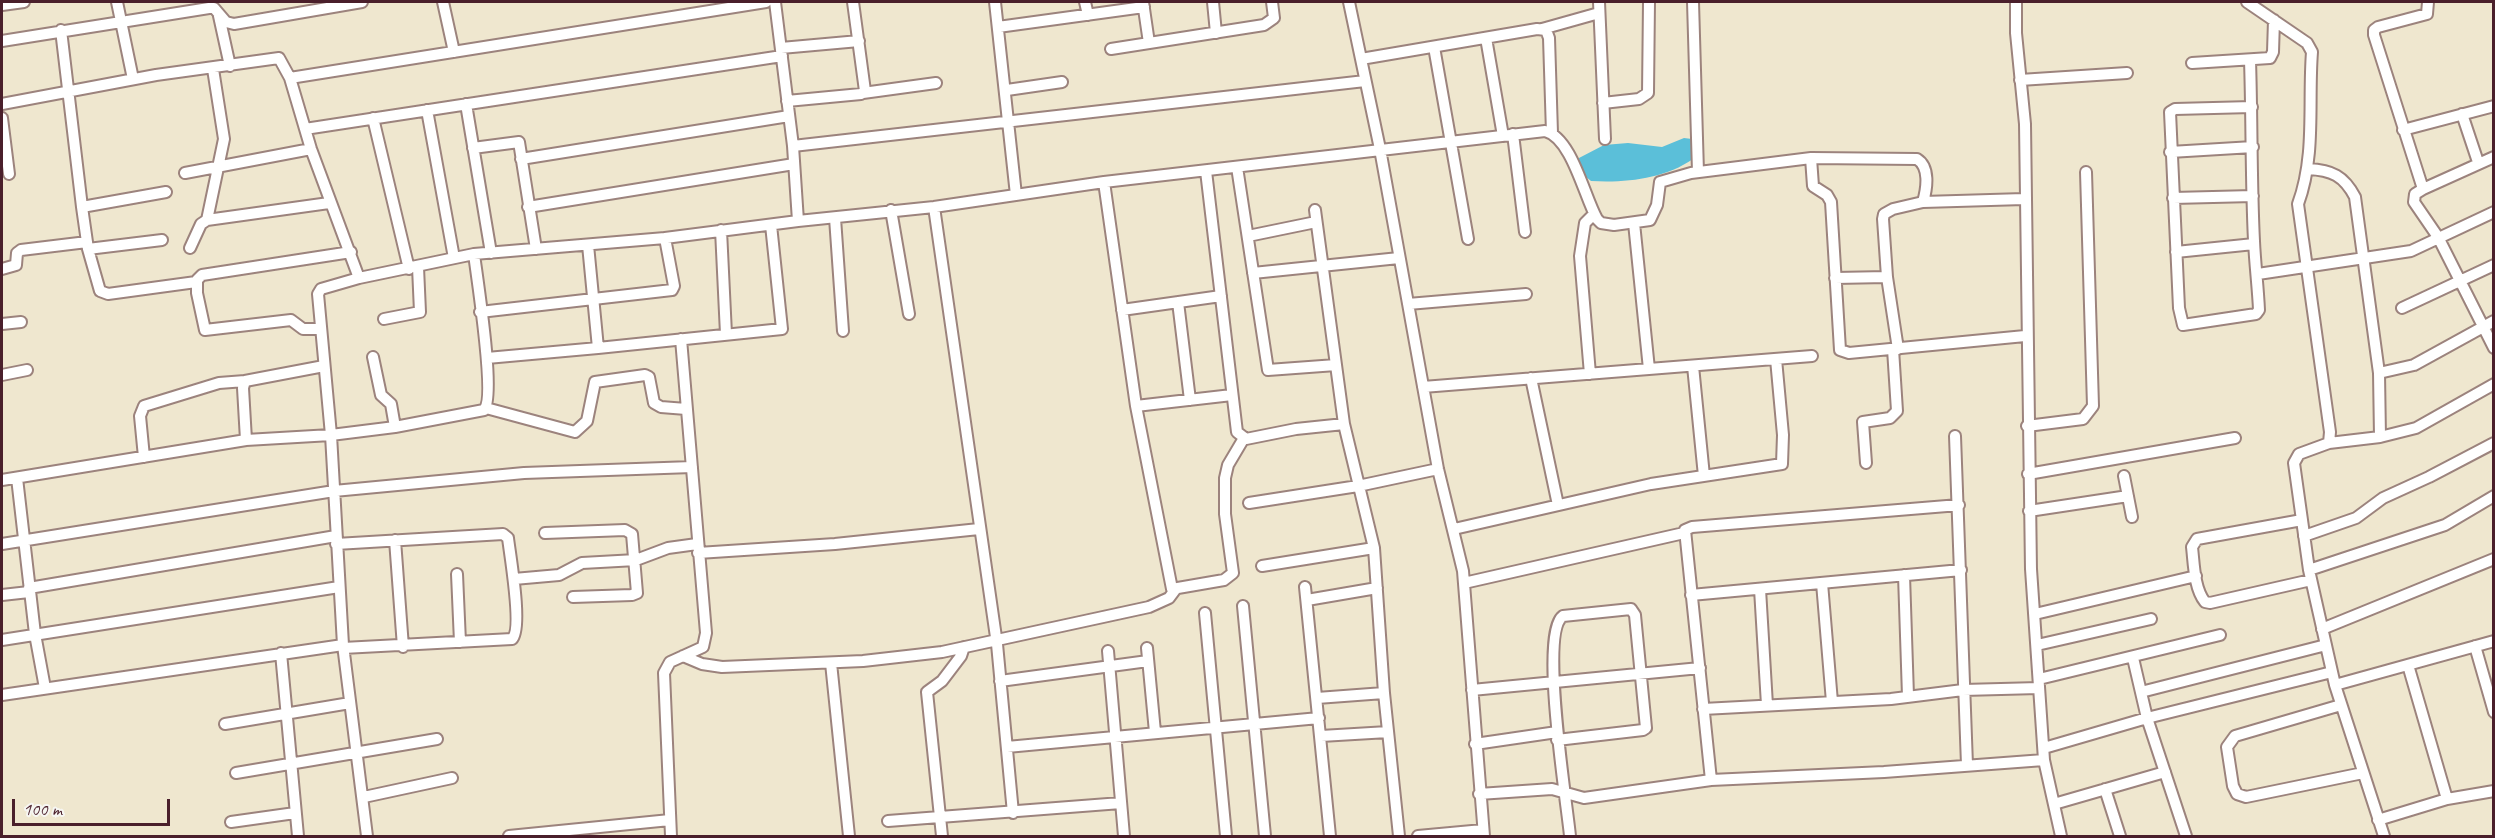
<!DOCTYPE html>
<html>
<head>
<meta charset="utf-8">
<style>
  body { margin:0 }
  #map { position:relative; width:2495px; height:838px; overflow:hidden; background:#efe7cf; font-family:Caveat,sans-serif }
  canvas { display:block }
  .frame { position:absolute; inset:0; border:3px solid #4a1f2b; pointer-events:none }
  .scale { position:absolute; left:12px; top:799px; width:158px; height:27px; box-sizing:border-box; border:3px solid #4a1f2b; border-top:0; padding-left:8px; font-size:18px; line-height:21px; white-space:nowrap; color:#4a1f2b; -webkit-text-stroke:4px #f6f6f2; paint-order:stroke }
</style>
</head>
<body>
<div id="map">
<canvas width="2495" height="838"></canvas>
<div class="frame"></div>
<div class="scale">100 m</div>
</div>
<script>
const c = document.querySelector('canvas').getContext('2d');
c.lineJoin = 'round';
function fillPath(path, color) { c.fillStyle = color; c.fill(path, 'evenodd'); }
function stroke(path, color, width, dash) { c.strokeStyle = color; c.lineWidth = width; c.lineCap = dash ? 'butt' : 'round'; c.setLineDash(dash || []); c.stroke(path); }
fillPath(new Path2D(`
  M1684,138L1692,139L1693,159C1664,179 1626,183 1591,181L1580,172L1579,158L1604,145L1628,143L1662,147Z`), '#5bbfd9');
const minor = new Path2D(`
  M117,2L133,79
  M443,2L454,52
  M775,2L793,146L798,221
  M995,2L1016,195
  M1085,2L1088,15
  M1143,2L1149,43
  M1213,2L1216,33
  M1349,2L1380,149L1438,469L1463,571L1484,836
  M1599,2L1605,139
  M1693,2L1698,172
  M2016,2V33L2025,124L2031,569L2044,760L2061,836
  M2247,2L2307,43L2312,52C2308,103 2316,155 2298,204L2330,432L2329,443L2299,454L2294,463L2309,570L2335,685L2384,836
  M2428,2L2427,14L2378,27L2374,30V35L2423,189L2415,194L2414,202L2438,237L2494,348
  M2,5L24,2
  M219,16L230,66
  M998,27L1144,7
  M1542,29L1599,13
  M61,30L82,207L88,249L100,291L108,294L196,282
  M1486,38L1503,136
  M2,41L209,8H214L226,22L234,24L362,2
  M1434,47L1468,239
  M781,48L859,41
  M1111,49L1264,25L1274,18L1272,2
  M1361,59L1537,29L1546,30L1549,38L1552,133
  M2250,60C2252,121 2251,181 2254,241C2255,264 2258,287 2259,310L2256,314L2183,325L2179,308L2170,112L2175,109L2252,107
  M2192,63L2270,58L2273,52L2274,20
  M290,78L766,2
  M2020,80L2127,73
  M1007,90L1062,82
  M863,93L936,83
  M787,101L861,94L865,91L853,2
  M1603,103L1639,99L1648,93L1649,2
  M2,104L156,75L279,58L290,78L311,149L359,278
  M466,104L491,253
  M427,110L454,258
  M2462,114L2478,162
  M2,118L9,174
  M373,118L409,269
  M305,129L782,56
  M2403,130L2494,106
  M1513,134L1525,232
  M793,146L1365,81
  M473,148L519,142L536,249
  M2170,152L2253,147
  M1811,158L1813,186L1827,195L1831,202L1840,350L1849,353L2025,336
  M521,159L789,116
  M1237,167L1268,370L1336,365
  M2308,169C2332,170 2344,176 2355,197L2379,373L2380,437L2329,443
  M1206,171L1237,432L1246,439L1296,429L1344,424
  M185,173L311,149
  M1104,182L1136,406L1172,589L1224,580L1233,573L1225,514V478L1228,465L1244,438
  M2423,189L2494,157
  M2173,198L2253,196
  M1923,202L2024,199
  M82,207L166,192
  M528,207L794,164
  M934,207L997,644L1013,813
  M891,210L909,314
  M1315,210L1344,424L1374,548L1384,693L1399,836
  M835,218L843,331
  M207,220L224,139L213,69
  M1634,223L1649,369
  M721,230L726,334
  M1248,236L1316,222
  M588,245L598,348L782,329L771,225
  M190,248L201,224L207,220L329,203
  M88,249L162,240
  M2176,252L2254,244
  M2,269L16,265L17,253L21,250L87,242
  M1253,273L1399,258
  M2258,274L2411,251L2494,212
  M1835,278L1887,277
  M1178,302L1190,400
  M1408,304L1526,294
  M2402,308L2494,265
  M1122,310L1221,296
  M480,312L672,290L674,286L665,238
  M384,319L420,312L418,267
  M2,324L21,322
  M321,329H303L291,320L205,330L197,293V280L202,275L351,252
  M373,357L381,395L391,404L395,427
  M487,358L598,348
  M1693,366L1704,476
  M2379,373L2414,365L2494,321
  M1590,374L1580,256L1585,223L1594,214
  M2,375L27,370
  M1531,378L1558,505
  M1423,387L1812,356
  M1136,406L1232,395
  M486,408L575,432L587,421L595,382L645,375L649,377L654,403L661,407L686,409
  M2027,426L2083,419L2093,406L2086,172
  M1955,436L1967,765
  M2380,437L2416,428L2494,384
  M246,440L243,388L245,381L324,366
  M144,457L140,416L144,406L219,383L245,381
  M1866,463L1863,422L1890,418L1897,411L1893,349
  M2028,474L2235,438
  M2124,476L2132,517
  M17,478L35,634L45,688
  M2,480L246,440L331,435L395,427L484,410C496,397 477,278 474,254
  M1249,503L1358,486L1438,469
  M2029,511L2128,496
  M2302,520L2197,539L2192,547C2194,564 2194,588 2205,602L2210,603L2311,580
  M1454,529L1651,484L1782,464L1783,435L1776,359
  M545,533L625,530L632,534L637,593L632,595L573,597
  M2304,536L2356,518L2383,498L2429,477L2494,443
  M395,540L403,647
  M2,544L334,491L524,473L692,467
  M336,544L503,534L508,538C510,555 523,629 512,639L343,648
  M698,553L835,544L979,529
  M1262,566L1374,548
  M2309,570L2445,525L2494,496
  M457,574L460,642
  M1904,575L1908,696
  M514,579L559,575L582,563L636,560L668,548L697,544
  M1464,583L1684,533
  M1822,583L1832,702
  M1305,587L1330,836
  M29,588L336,536
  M1760,589L1767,705
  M2,595L29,592
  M1691,595L1961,570
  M1307,600L1377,588
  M1243,606L1265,836
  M1205,613L1226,836
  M2035,614L2196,576
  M2322,629L2494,559
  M2,640L339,587
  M2037,645L2151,619
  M2475,646L2494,712
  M1147,648L1155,732
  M1108,651L1124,836
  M281,653L298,836
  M683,656L702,664L722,667L863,661L942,652L1149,607L1169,598L1175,590
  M2133,658L2147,718L2186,836
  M831,663L849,836
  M2039,679L2220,635
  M1000,681L1148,661
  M2335,685L2494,641
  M1472,690L1700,668
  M2141,692L2326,645
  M2,695L343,645
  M1317,698L1384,693
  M2341,705L2235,736L2227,747L2233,786L2237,794L2246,797L2363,773
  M1703,709L1891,699L1963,690L2039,688
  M225,724L350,703
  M1321,736L1388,732
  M1557,740L1643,730L1646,728L1635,615L1631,609L1563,616C1539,633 1567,803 1570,836
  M1475,744L1557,732
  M1007,747L1319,718
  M2044,748L2147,718L2332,672
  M236,773L437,739
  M1711,780L1685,530L1692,527L1959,505
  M2105,789L2120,836
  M1479,794L1552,789L1584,798L1711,780L1884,772L2044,760
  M364,797L452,778
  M2447,799L2494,791
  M2054,804L2165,772
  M2378,820L2447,799L2408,665
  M888,821L1121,803
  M231,822L295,813
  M367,836L343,645L331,435L318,294L321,289L359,278L474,254L665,238L798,221L934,207L1104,182L1545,131C1572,138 1584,196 1597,219L1601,223L1614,225L1650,220L1657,205L1660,182L1691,173L1811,158L1917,159C1930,167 1927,188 1923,202L1893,209L1884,214L1883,219L1887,277L1898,349
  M509,836L670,820
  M671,836L664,673L670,662L703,647L706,633L681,339
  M942,836L927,692L942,681L961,656L964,647
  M1418,836L1483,830`);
stroke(minor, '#9c837d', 14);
stroke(minor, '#fff', 10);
</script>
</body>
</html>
